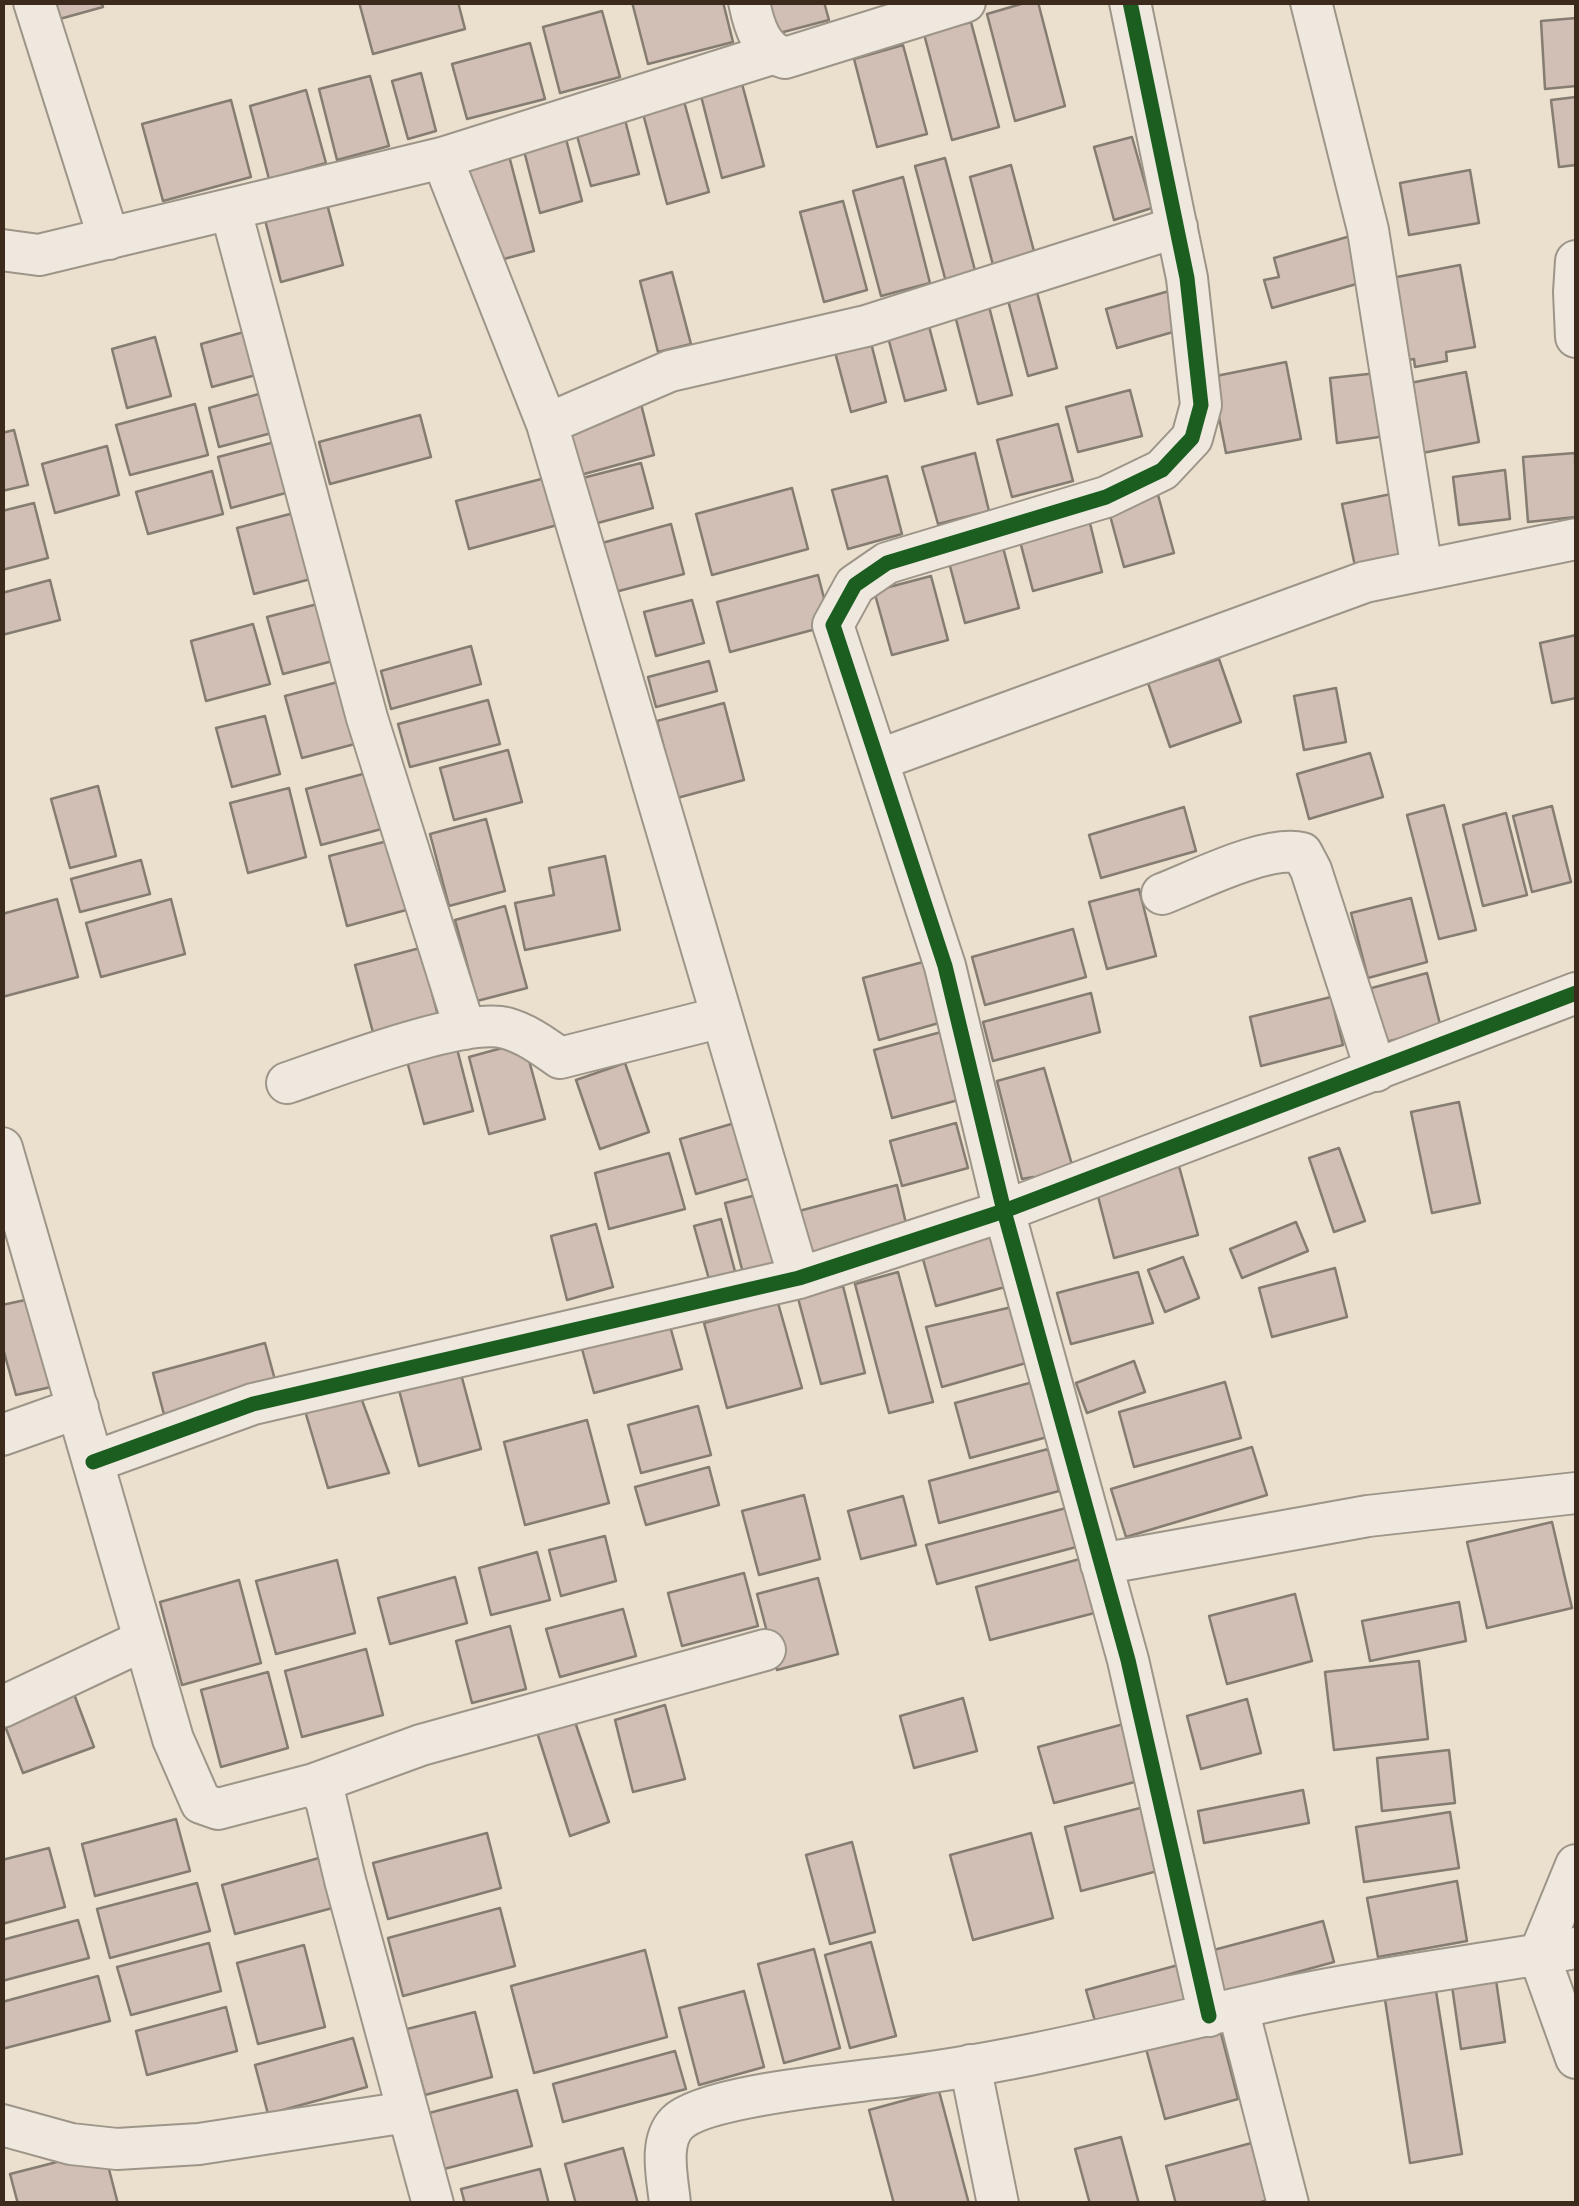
<!DOCTYPE html>
<html>
<head>
<meta charset="utf-8">
<style>
  body { margin:0 }
  #map { position:relative; width:1579px; height:2206px; overflow:hidden; background:#ebe0ce; font-family:"IM FELL French Canon",serif }
  canvas { display:block }
  .frame { position:absolute; inset:0; border:5px solid #3c2a1c; pointer-events:none }
</style>
</head>
<body>
<div id="map">
<canvas width="1579" height="2206"></canvas>
<div class="frame"></div>
</div>
<script>
const c = document.querySelector('canvas').getContext('2d');
c.lineJoin = 'round';
function fillPath(path, color) { c.fillStyle = color; c.fill(path, 'evenodd'); }
function stroke(path, color, width, dash) { c.strokeStyle = color; c.lineWidth = width; c.lineCap = dash ? 'butt' : 'round'; c.setLineDash(dash || []); c.stroke(path); }
const building = new Path2D(`
  M51,2H101L103,7L56,20Z
  M359,2H458L465,29L373,54Z
  M632,2H723L733,42L648,64Z
  M763,2H824L829,20L772,35Z
  M1028,2H1038L1065,106L1015,121L987,14Z
  M602,11L620,77L560,93L543,27Z
  M1576,18V86L1545,89L1541,21Z
  M971,22L999,127L952,140L924,34Z
  M530,43L545,99L467,119L452,64Z
  M903,45L927,134L877,147L854,59Z
  M421,73L436,131L408,139L392,81Z
  M370,76L389,146L337,160L319,89Z
  M741,80L764,166L722,178L700,92Z
  M306,90L326,163L269,179L250,106Z
  M682,94L709,192L667,204L641,106Z
  M1576,97V165L1559,167L1551,100Z
  M231,100L251,177L163,201L142,124Z
  M623,112L639,174L591,186L574,125Z
  M564,131L582,201L540,213L522,143Z
  M1132,137L1152,208L1114,220L1094,147Z
  M507,148L534,251L485,264L458,162Z
  M945,158L976,274L946,282L915,166Z
  M1011,165L1035,255L993,265L970,177Z
  M1470,170L1479,223L1409,235L1400,183Z
  M903,177L930,283L881,296L853,191Z
  M326,200L343,265L281,282L264,216Z
  M843,201L867,290L824,302L800,212Z
  M1354,235L1367,281L1272,308L1264,280L1279,277L1274,258Z
  M1460,265L1475,347L1446,352L1447,361L1415,367L1414,359L1397,362L1381,280Z
  M672,272L691,344L658,352L640,281Z
  M1034,281L1057,368L1028,376L1005,289Z
  M1176,289L1187,328L1117,348L1106,309Z
  M986,295L1012,395L978,404L952,304Z
  M926,315L946,390L905,401L885,326Z
  M251,330L263,373L212,387L201,344Z
  M868,331L886,402L851,412L832,341Z
  M155,337L171,396L127,408L112,349Z
  M1286,362L1301,439L1226,453L1211,377Z
  M1466,372L1479,442L1412,455L1400,385Z
  M1378,373L1386,436L1337,443L1330,378Z
  M273,390L283,430L219,447L209,408Z
  M1130,390L1142,436L1078,452L1066,407Z
  M195,404L208,455L130,475L116,425Z
  M641,404L654,455L573,477L559,426Z
  M420,415L431,457L330,484L319,442Z
  M1058,424L1073,481L1012,497L997,440Z
  M14,430L28,485L2,491V433Z
  M286,439L300,489L231,508L218,457Z
  M107,446L119,495L55,513L42,464Z
  M975,453L989,511L938,524L922,467Z
  M1575,453L1576,517L1528,522L1523,457Z
  M641,463L653,508L583,527L571,481Z
  M1505,470L1510,519L1459,525L1453,477Z
  M212,471L223,514L148,534L136,492Z
  M887,476L902,534L848,549L832,490Z
  M549,477L561,524L469,549L456,501Z
  M1155,484L1174,553L1124,567L1105,497Z
  M792,488L808,549L712,575L696,514Z
  M1401,492L1415,559L1356,571L1342,504Z
  M34,503L48,558L2,570V511Z
  M1086,507L1102,572L1033,591L1016,526Z
  M305,510L322,576L254,594L237,528Z
  M671,524L684,574L615,592L602,543Z
  M1000,536L1019,608L965,623L946,551Z
  M818,575L831,625L730,652L717,602Z
  M931,576L948,640L892,655L874,591Z
  M50,580L60,620L2,635V593Z
  M333,600L348,657L283,674L267,617Z
  M692,600L704,643L656,656L644,612Z
  M253,624L270,684L206,701L191,641Z
  M1576,635V698L1552,703L1540,643Z
  M471,646L481,684L391,709L381,671Z
  M1219,659L1241,722L1170,747L1148,683Z
  M709,661L717,691L656,707L648,677Z
  M353,678L370,740L302,758L285,696Z
  M1336,688L1346,742L1304,750L1294,696Z
  M488,700L500,744L410,767L398,724Z
  M724,703L744,780L677,798L657,721Z
  M265,716L280,774L232,787L216,728Z
  M508,750L522,802L454,820L440,768Z
  M1370,753L1383,797L1309,819L1297,774Z
  M374,771L389,827L321,845L306,789Z
  M98,786L116,856L70,868L51,799Z
  M289,788L306,857L248,873L230,803Z
  M1444,805L1476,930L1439,939L1407,815Z
  M1552,806L1571,882L1532,892L1513,816Z
  M1184,807L1196,851L1101,878L1089,835Z
  M1506,813L1527,895L1483,906L1463,825Z
  M486,819L505,891L449,906L430,834Z
  M403,837L421,906L347,926L329,856Z
  M605,856L620,930L525,950L515,903L554,895L549,868Z
  M141,860L150,894L80,912L71,879Z
  M1139,889L1156,956L1107,969L1089,902Z
  M1411,898L1427,962L1368,978L1351,913Z
  M57,899L78,977L2,997V914Z
  M171,899L185,954L101,977L86,923Z
  M505,906L527,988L477,1001L455,920Z
  M1073,929L1086,977L985,1005L972,957Z
  M420,948L440,1023L375,1040L355,965Z
  M923,962L939,1023L879,1040L863,978Z
  M1427,973L1441,1028L1382,1043L1368,989Z
  M1091,993L1100,1032L993,1061L983,1022Z
  M1331,997L1343,1045L1261,1066L1250,1017Z
  M945,1031L962,1099L892,1118L874,1050Z
  M454,1037L473,1111L424,1124L404,1050Z
  M524,1042L545,1119L489,1134L469,1057Z
  M625,1063L649,1132L600,1149L576,1080Z
  M1044,1068L1075,1175L1035,1185L1033,1177L1022,1179L997,1081Z
  M1459,1102L1480,1203L1432,1213L1411,1112Z
  M738,1122L754,1177L696,1194L680,1139Z
  M956,1123L968,1168L902,1186L890,1141Z
  M1339,1148L1365,1221L1334,1232L1309,1158Z
  M669,1153L685,1209L609,1229L595,1173Z
  M1177,1159L1198,1235L1114,1258L1094,1181Z
  M897,1185L908,1232L812,1263L799,1211Z
  M772,1191L792,1268L745,1281L725,1203Z
  M721,1219L740,1290L714,1297L694,1226Z
  M1296,1222L1308,1251L1242,1278L1230,1249Z
  M596,1224L613,1287L567,1300L551,1236Z
  M1001,1230L1016,1284L936,1306L921,1252Z
  M1183,1257L1199,1298L1165,1312L1148,1270Z
  M1335,1268L1347,1317L1272,1337L1259,1288Z
  M898,1272L933,1402L889,1413L855,1284Z
  M1138,1272L1153,1323L1071,1344L1057,1293Z
  M843,1286L865,1373L821,1384L798,1298Z
  M39,1297L64,1384L16,1395L2,1345V1305Z
  M778,1303L802,1388L727,1408L704,1323Z
  M1012,1307L1026,1363L942,1387L926,1327Z
  M670,1326L682,1369L594,1393L582,1349Z
  M265,1343L278,1391L166,1422L153,1373Z
  M1134,1361L1145,1392L1087,1413L1076,1383Z
  M461,1374L481,1449L419,1466L399,1390Z
  M1048,1378L1062,1433L970,1458L955,1403Z
  M1225,1382L1241,1438L1134,1467L1119,1412Z
  M360,1395L389,1473L328,1488L305,1411Z
  M698,1406L711,1455L641,1473L628,1425Z
  M587,1420L609,1503L525,1525L504,1442Z
  M1252,1447L1267,1495L1126,1537L1111,1489Z
  M1048,1449L1059,1491L939,1523L929,1481Z
  M709,1467L719,1505L646,1525L635,1487Z
  M804,1495L820,1559L759,1575L742,1511Z
  M903,1496L916,1545L861,1559L848,1511Z
  M1070,1507L1080,1546L937,1584L926,1545Z
  M1552,1522L1572,1608L1487,1628L1467,1542Z
  M605,1536L616,1581L561,1596L549,1550Z
  M537,1552L550,1600L491,1615L479,1568Z
  M1091,1556L1106,1610L990,1640L976,1587Z
  M337,1560L355,1633L276,1654L256,1581Z
  M744,1573L758,1626L682,1646L668,1593Z
  M455,1577L467,1623L390,1644L378,1598Z
  M818,1578L838,1654L777,1670L757,1594Z
  M239,1580L261,1663L182,1685L160,1602Z
  M1295,1594L1312,1661L1227,1684L1209,1616Z
  M1459,1602L1466,1641L1370,1661L1362,1621Z
  M623,1609L636,1656L560,1677L546,1629Z
  M510,1626L526,1689L472,1703L456,1641Z
  M366,1649L383,1715L302,1737L285,1671Z
  M1419,1661L1428,1739L1334,1750L1325,1672Z
  M268,1672L288,1748L221,1767L201,1690Z
  M71,1686L94,1747L23,1773L2,1718Z
  M963,1698L977,1751L914,1768L900,1716Z
  M1247,1699L1261,1753L1201,1769L1187,1716Z
  M665,1705L685,1779L633,1792L615,1720Z
  M573,1716L609,1822L570,1836L536,1729Z
  M1135,1721L1150,1778L1054,1803L1038,1747Z
  M1449,1750L1455,1803L1382,1811L1377,1758Z
  M1303,1790L1309,1823L1204,1843L1198,1811Z
  M1156,1804L1173,1867L1081,1891L1065,1827Z
  M1450,1812L1459,1868L1364,1882L1356,1827Z
  M176,1819L190,1871L95,1896L82,1844Z
  M487,1833L501,1888L388,1919L373,1863Z
  M1031,1833L1053,1918L973,1940L950,1855Z
  M852,1842L875,1932L830,1944L806,1855Z
  M49,1848L65,1907L2,1924V1860Z
  M326,1856L340,1906L235,1934L222,1885Z
  M1457,1881L1467,1941L1378,1957L1367,1898Z
  M197,1883L210,1931L110,1958L97,1909Z
  M500,1908L515,1966L403,1996L388,1938Z
  M78,1920L89,1958L2,1981V1940Z
  M1323,1921L1334,1962L1217,1994L1206,1952Z
  M871,1942L896,2036L850,2048L825,1955Z
  M209,1943L221,1991L131,2015L117,1967Z
  M304,1945L325,2027L258,2044L237,1963Z
  M814,1949L840,2048L784,2063L758,1964Z
  M645,1950L667,2037L534,2073L511,1986Z
  M1182,1964L1192,2002L1097,2028L1086,1990Z
  M1495,1973L1505,2042L1461,2049L1451,1979Z
  M98,1976L110,2021L2,2049V2002Z
  M1435,1985L1462,2154L1410,2163L1384,1993Z
  M744,1991L764,2067L699,2085L679,2008Z
  M226,2007L237,2051L147,2075L136,2031Z
  M475,2012L492,2077L425,2095L407,2029Z
  M1219,2026L1238,2099L1165,2119L1145,2045Z
  M353,2038L367,2087L268,2114L255,2065Z
  M675,2051L686,2089L563,2122L553,2084Z
  M517,2090L532,2146L444,2169L429,2113Z
  M939,2091L969,2204H894L869,2110Z
  M1121,2137L1139,2204H1090L1075,2149Z
  M1259,2141L1274,2198L1255,2204H1176L1166,2166Z
  M623,2148L638,2204H576L565,2164Z
  M104,2150L118,2204H18L10,2174Z
  M540,2169L549,2204H465L461,2189Z`);
fillPath(building, '#d1beb4');
stroke(building, '#857c72', 2.5);
const street = new Path2D(`
  M34,2L109,239
  M749,2C754,26 761,51 785,58L965,2
  M1130,2L1187,278L1201,405L1192,438L1162,470L1106,497L887,563L855,585L833,625L945,966L1004,1211L1128,1660L1209,2016
  M1311,2L1368,230L1422,570
  M442,158L547,424L799,1278
  M231,211L367,718L465,1029
  M2,250L39,255L442,158L772,54
  M1576,261L1574,292L1576,337
  M547,424L670,371L866,326L1177,227
  M878,760L1365,582L1576,539
  M1162,894C1196,881 1268,844 1302,853L1311,870L1376,1071
  M287,1083C334,1067 463,1017 506,1028C527,1034 543,1046 560,1058L722,1017
  M2,1148L173,1739L201,1803L218,1809L314,1784L326,1800L345,1880L433,2204
  M2,1435L78,1408
  M93,1462L253,1404L799,1278L1004,1211L1576,993
  M1101,1564L1368,1516L1576,1493
  M2,1707L144,1640
  M314,1784L421,1745L765,1650
  M1576,1865L1539,1955L1576,2058
  M1238,2009L1288,2204
  M970,2065L998,2204
  M2,2125L71,2144L117,2149L199,2144L407,2112
  M670,2204C668,2180 658,2142 677,2123C702,2097 837,2084 876,2079C1017,2064 1154,2026 1292,1996C1386,1976 1482,1965 1576,1948`);
stroke(street, '#9e9589', 44);
stroke(street, '#eee8df', 40);
stroke(new Path2D(`
  M1130,2L1187,278L1201,405L1192,438L1162,470L1106,497L887,563L855,585L833,625L945,966L1004,1211L1128,1660L1209,2016
  M93,1462L253,1404L799,1278L1004,1211L1576,993`), '#1b5e20', 15);
</script>
</body>
</html>
